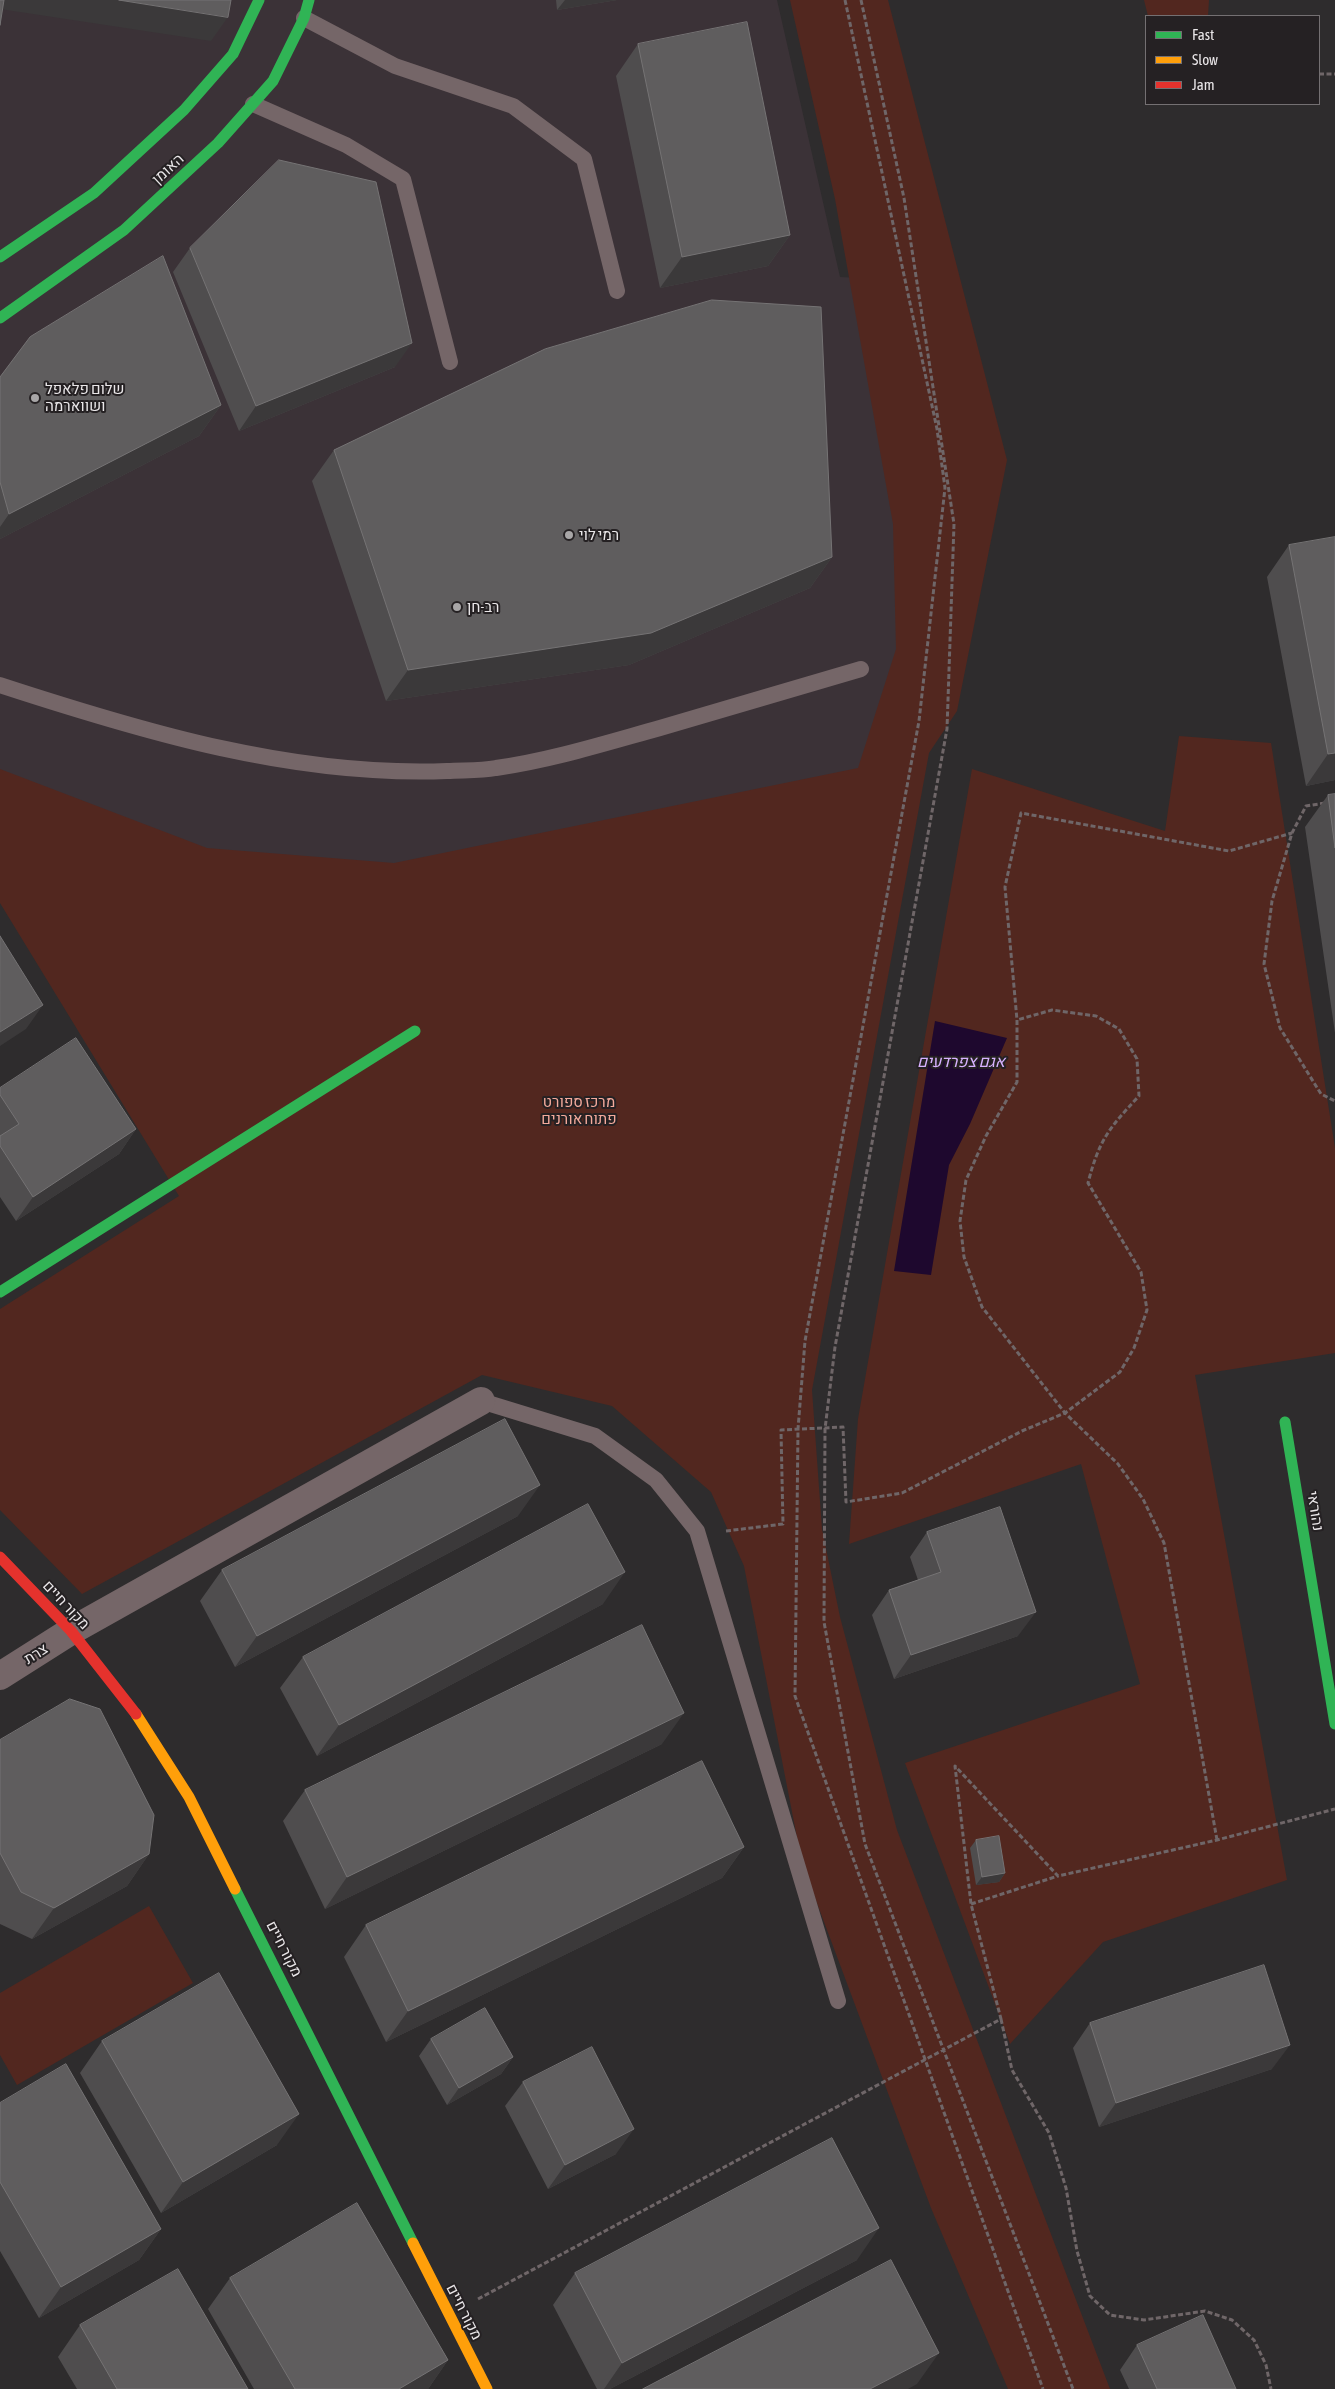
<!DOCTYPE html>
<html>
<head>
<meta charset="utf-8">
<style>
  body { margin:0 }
  #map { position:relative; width:1335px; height:2389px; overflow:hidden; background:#2e2c2d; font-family:"Asap Condensed",sans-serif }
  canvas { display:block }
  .legend { position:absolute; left:1145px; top:15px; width:175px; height:90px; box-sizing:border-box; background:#252123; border:1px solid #747072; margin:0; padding:6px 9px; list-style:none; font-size:15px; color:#eae7e9 }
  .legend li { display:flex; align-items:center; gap:10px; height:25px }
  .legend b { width:25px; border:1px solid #747072 }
</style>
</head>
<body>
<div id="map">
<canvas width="1335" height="2389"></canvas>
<ul class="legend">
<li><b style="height:6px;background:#30b455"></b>Fast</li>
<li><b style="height:6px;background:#ff9f0a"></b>Slow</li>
<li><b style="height:6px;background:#e5322d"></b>Jam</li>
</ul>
</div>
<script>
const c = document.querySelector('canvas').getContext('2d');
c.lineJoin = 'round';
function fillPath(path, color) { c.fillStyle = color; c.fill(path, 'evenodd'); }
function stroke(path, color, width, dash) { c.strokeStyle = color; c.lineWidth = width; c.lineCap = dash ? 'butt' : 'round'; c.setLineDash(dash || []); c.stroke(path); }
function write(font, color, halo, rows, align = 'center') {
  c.font = font + ' "Asap Condensed",Heebo,sans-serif'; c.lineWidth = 4; c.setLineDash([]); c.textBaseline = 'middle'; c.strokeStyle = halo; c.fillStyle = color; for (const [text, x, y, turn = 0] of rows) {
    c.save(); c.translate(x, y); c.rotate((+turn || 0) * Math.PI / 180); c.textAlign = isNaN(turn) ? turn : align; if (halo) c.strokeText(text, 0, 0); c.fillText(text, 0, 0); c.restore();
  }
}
fillPath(new Path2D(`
  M0,0H777L840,277L860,278L905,527V703L852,780L400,871L204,853L0,782Z`), '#3b3237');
fillPath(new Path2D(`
  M790,0H888L1007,460L957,711L929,753L812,1390L822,1529L840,1617L897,1830L1110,2389H1008L931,2208L802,1863L744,1566L711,1492L612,1406L482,1375L82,1594L0,1510V1309L179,1196L0,903V769L207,848L394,863L858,768L896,649L893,524L835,199Z
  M1144,0H1209L1208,16H1148Z
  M1179,736L1271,743L1335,1148V1353L1195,1375L1287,1880L1103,1942L1010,2044L905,1763L1140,1684L1081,1464L849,1544L858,1419L972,769L1165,831Z
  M149,1906L193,1983L17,2085L0,2055V1993Z`), '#52271f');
fillPath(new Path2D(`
  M935,1021L1007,1038L970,1124L949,1165L931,1275L894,1271Z`), '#1e082e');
stroke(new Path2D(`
  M845,0L937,429L945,488L919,721L805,1341L798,1429L795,1696L1043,2389
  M861,0L904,198L954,524L947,729L835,1347L825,1429L824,1622L865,1844L1073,2389
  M1319,74H1335
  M1325,803L1306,806L1292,833L1272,901L1264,964L1280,1028L1321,1094L1335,1101
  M726,1531L783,1524L781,1430L843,1427L846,1502L902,1493L1022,1431L1065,1413L1120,1372L1134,1348L1147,1310L1141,1272L1088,1183C1099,1140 1109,1128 1139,1096L1137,1059L1119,1029L1096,1016L1052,1010L1017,1020
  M1217,1840L1164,1543L1143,1499L1118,1464L1065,1413L982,1307L964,1257L960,1221L966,1180L986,1136L1017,1082V1020L1005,887L1021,813L1229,851L1292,833
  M971,1904L1058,1876
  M1001,2019L1012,2070L1049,2133L1066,2188L1077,2251L1090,2296L1110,2315L1144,2320L1205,2311L1232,2320L1254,2340L1266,2365L1271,2389
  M478,2299L1001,2019L971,1904L955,1766L1058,1876L1217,1840L1335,1809`), '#6f6668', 3, [5, 2.5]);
stroke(new Path2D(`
  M304,18L395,66L513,106L584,159L617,291
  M253,104L346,145L403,179L450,362
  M0,685C144,732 294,777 447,771C464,770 480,771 496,768C552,760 606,743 660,728C727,708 794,689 861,669
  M481,1401L595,1436L656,1480L697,1531L838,2001`), '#756668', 16);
stroke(new Path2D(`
  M0,1676L71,1631L481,1401`), '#756668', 28);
stroke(new Path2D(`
  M0,257L94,193L184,110L233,54L259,0
  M0,318L124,230L218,143L273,81L304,18L309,0
  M0,1292L415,1031
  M1285,1422L1335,1724
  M235,1889L413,2243`), '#30b455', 11);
stroke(new Path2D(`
  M136,1714L189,1797L235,1889
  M413,2243L487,2389`), '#ff9f0a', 11);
stroke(new Path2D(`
  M0,1557L71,1631L136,1714`), '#e5322d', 11);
fillPath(new Path2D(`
  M556,0H617L557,10Z
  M638,44L790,235L768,266L660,288L616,76Z
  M190,248L395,367L239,431L173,272Z
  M0,377L221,405L199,436L0,539Z
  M334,450L832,557L810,588L629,665L386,701L312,481Z
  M1335,537V780L1306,786L1267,577L1289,545Z
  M1335,794V1033L1305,827L1328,795Z
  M0,1088L136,1129L119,1154L16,1221L0,1197Z
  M518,1516L235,1667L200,1601L222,1570Z
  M927,1532L1018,1636L894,1679L872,1615L889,1590L918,1580L910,1557Z
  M603,1604L317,1756L280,1688L303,1657Z
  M0,1740L149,1854L127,1886L32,1939L0,1924Z
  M662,1744L325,1909L283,1821L305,1790Z
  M976,1840L1005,1873L999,1882L976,1885L970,1848Z
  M744,1847L722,1878L386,2042L344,1957L366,1925Z
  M1090,2023L1272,2069L1099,2127L1073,2048Z
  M431,2039L513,2057L501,2074L447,2105L419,2056Z
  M102,2041L277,2145L161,2213L80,2073Z
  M523,2082L616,2154L548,2189L505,2106Z
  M0,2103L161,2229L139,2260L39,2318L0,2251Z
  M857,2260L610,2389H597L553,2305L575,2273Z
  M230,2278L448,2360L428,2389H254L208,2309Z
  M80,2325L248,2389H77L58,2357Z
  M1137,2345L1236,2389H1129L1120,2370Z`), '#4f4d4e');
fillPath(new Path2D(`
  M0,0H119L228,17L211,41L0,9Z
  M565,0H617L557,10Z
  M790,235L768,266L660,288L682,257Z
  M412,343L395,367L239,431L256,406Z
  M221,405L199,436L0,539V527L9,514Z
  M832,557L810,588L629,665L386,701L408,670Z
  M1335,753V780L1306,786L1328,754Z
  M43,1005L26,1029L0,1046V1032Z
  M136,1129L119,1154L16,1221L33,1197Z
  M540,1485L518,1516L235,1667L257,1636Z
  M625,1572L603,1604L317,1756L339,1725Z
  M1036,1612L1018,1636L894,1679L911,1655Z
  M684,1713L662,1744L325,1909L347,1877Z
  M744,1847L722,1878L386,2042L408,2011Z
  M149,1854L127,1886L32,1939L54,1908Z
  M1005,1873L999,1882L976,1885L982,1877Z
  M1290,2045L1272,2069L1099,2127L1116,2103Z
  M513,2057L501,2074L447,2105L459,2088Z
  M299,2114L277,2145L161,2213L183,2182Z
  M634,2129L616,2154L548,2189L565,2165Z
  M879,2228L857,2260L610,2389H604L622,2363Z
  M161,2229L139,2260L39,2318L61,2287Z
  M939,2353L917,2384L908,2389H870Z
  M448,2360L428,2389H399Z`), '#3b393a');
const building = new Path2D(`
  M0,0H4L0,25Z
  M119,0H231L228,17Z
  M747,22L790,235L682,257L638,44Z
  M279,160L376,182L412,343L256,406L190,248Z
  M163,256L221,405L9,514L0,482V377L30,337Z
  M712,300L821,307L832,557L651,633L408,670L334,450L545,349Z
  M1335,537V753L1328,754L1289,545Z
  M1335,794V848L1328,795Z
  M0,936L43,1005L0,1032Z
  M76,1038L136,1129L33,1197L0,1146V1136L19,1124L0,1095V1088Z
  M505,1419L540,1485L257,1636L222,1570Z
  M588,1504L625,1572L339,1725L303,1657Z
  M1000,1507L1036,1612L911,1655L889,1590L941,1572L927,1532Z
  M642,1625L684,1713L347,1877L305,1790Z
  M70,1699L100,1709L154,1815L149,1854L54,1908L21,1892L0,1853V1740Z
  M702,1761L744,1847L408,2011L366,1925Z
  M999,1836L1005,1873L982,1877L976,1840Z
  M1264,1965L1290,2045L1116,2103L1090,2023Z
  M219,1973L299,2114L183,2182L102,2041Z
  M485,2008L513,2057L459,2088L431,2039Z
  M592,2047L634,2129L565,2165L523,2082Z
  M66,2064L161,2229L61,2287L0,2182V2103Z
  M832,2138L879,2228L622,2363L575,2273Z
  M357,2203L448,2360L399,2389H295L230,2278Z
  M891,2260L939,2353L870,2389H643Z
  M178,2269L248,2389H117L80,2325Z
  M1203,2315L1236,2389H1157L1137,2345Z`);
fillPath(building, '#5f5d5e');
stroke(building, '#757374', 1);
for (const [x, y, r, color] of [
  [35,398,5,"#a8a6a7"],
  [569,535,5,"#a8a6a7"],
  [457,607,5,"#a8a6a7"]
]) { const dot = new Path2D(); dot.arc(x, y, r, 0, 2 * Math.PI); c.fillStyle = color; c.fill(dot); stroke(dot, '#252123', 2); }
write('15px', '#eae7e9', '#252123', [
  ["האומן",168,169,-43],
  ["נהוראי",1315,1511,81],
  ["מקור חיים",66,1605,47],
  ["צרת",36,1654,-32],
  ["מקור חיים",284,1949,63],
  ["מקור חיים",464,2312,63]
]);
write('15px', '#eae7e9', '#252123', [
  ["שלום פלאפל",45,389],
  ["ושווארמה",45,406],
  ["רמי לוי",579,535],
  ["רב-חן",467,607]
], 'left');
write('15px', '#f4aa9c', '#252123', [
  ["מרכז ספורט",579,1102],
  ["פתוח אורנים",579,1119]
]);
write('italic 16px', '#d8b2ff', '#252123', [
  ["אגם צפרדעים",961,1062]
]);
</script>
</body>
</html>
